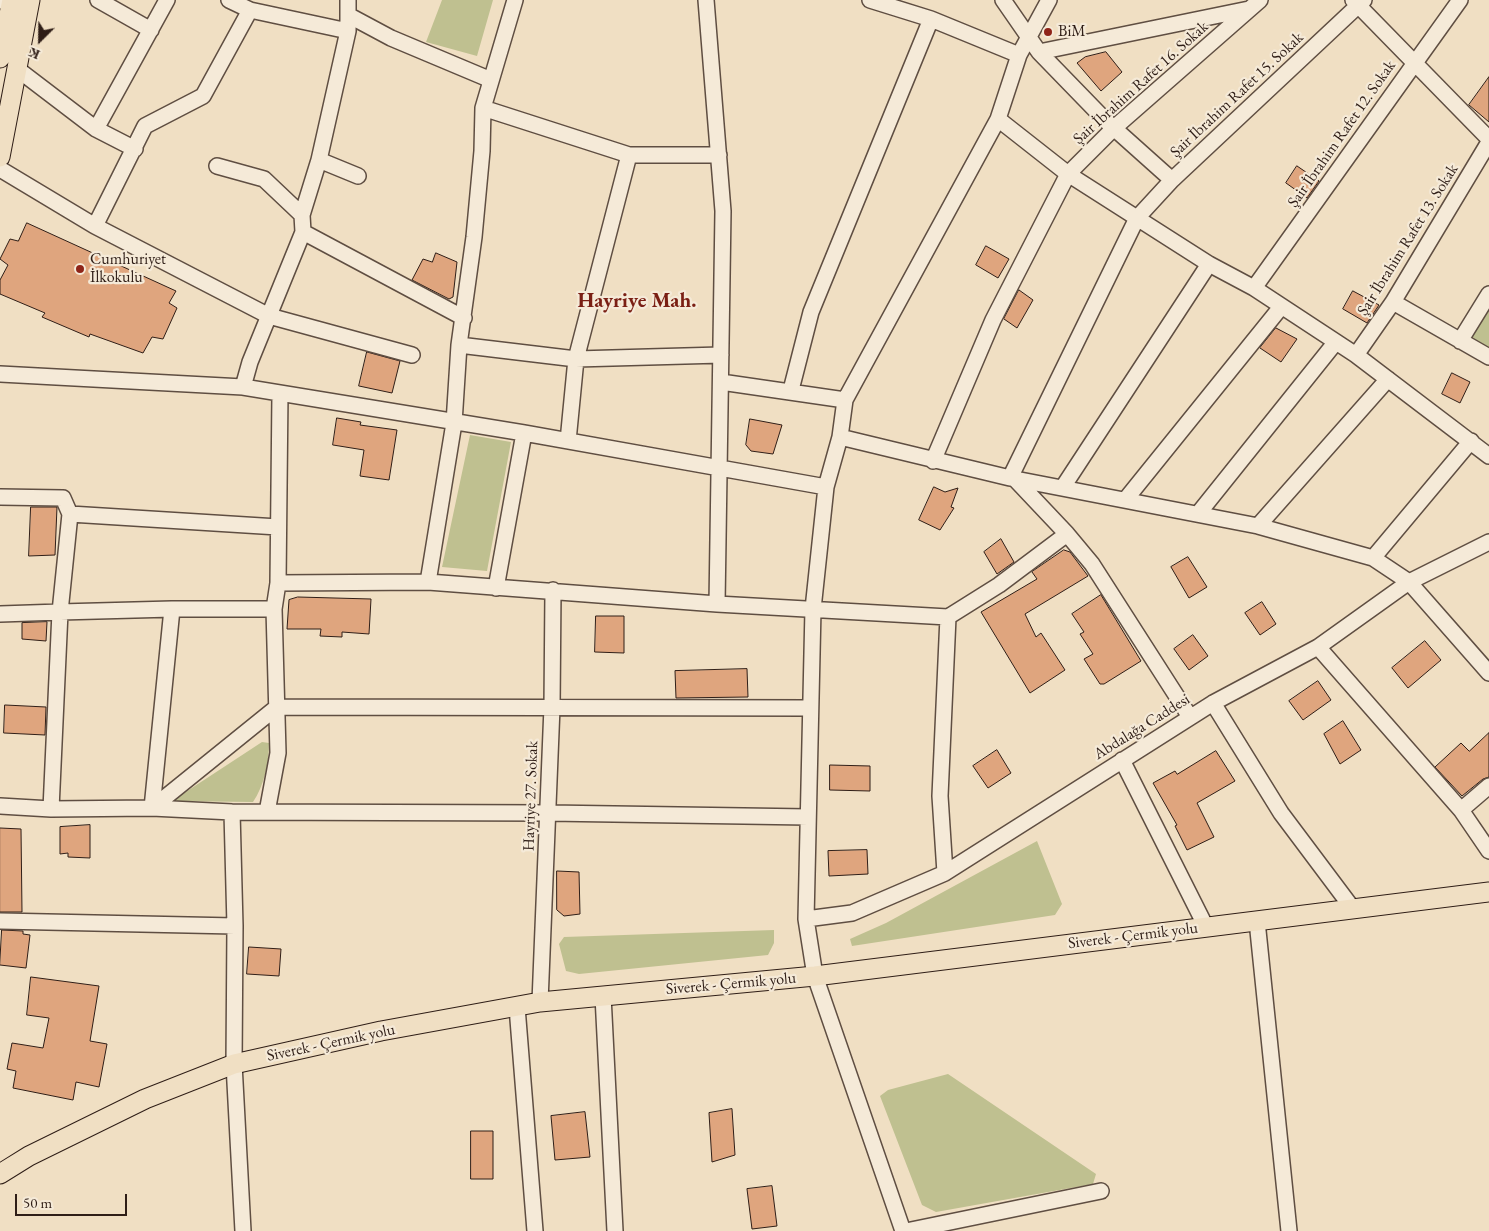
<!DOCTYPE html>
<html>
<head>
<meta charset="utf-8">
<style>
  body { margin:0 }
  #map { position:relative; width:1489px; height:1231px; overflow:hidden; background:#f0dfc3; font-family:"EB Garamond",serif }
  canvas { display:block }
  .north { position:absolute; left:15px; top:15px; width:50px; height:50px; -webkit-text-stroke:4px #f5ead8; paint-order:stroke; rotate:203deg; font-size:14px; font-weight:700; line-height:20px; text-align:center; color:#2f1e17 }
  .north::after { content:''; display:block; margin:auto; width:18px; height:22px; background:#2f1e17; clip-path:polygon(50% 0,100% 100%,50% 72%,0 100%) }
  .scale { position:absolute; left:15px; top:1194px; width:112px; height:22px; box-sizing:border-box; border:2px solid #2f1e17; border-top:0; padding-left:6px; font-size:15px; line-height:18px; white-space:nowrap; color:#2f1e17; -webkit-text-stroke:4px #f5ead8; paint-order:stroke }
</style>
</head>
<body>
<div id="map">
<canvas width="1489" height="1231"></canvas>
<div class="north">K</div>
<div class="scale">50 m</div>
</div>
<script>
const c = document.querySelector('canvas').getContext('2d');
c.lineJoin = 'round';
function fillPath(path, color) { c.fillStyle = color; c.fill(path, 'evenodd'); }
function stroke(path, color, width, dash) { c.strokeStyle = color; c.lineWidth = width; c.lineCap = dash ? 'butt' : 'round'; c.setLineDash(dash || []); c.stroke(path); }
function write(font, color, halo, rows, align = 'center') {
  c.font = font + ' "EB Garamond",serif'; c.lineWidth = 4.5; c.setLineDash([]); c.textBaseline = 'middle'; c.strokeStyle = halo; c.fillStyle = color; for (const [text, x, y, turn = 0] of rows) {
    c.save(); c.translate(x, y); c.rotate((+turn || 0) * Math.PI / 180); c.textAlign = isNaN(turn) ? turn : align; if (halo) c.strokeText(text, 0, 0); c.fillText(text, 0, 0); c.restore();
  }
}
fillPath(new Path2D(`
  M442,0H493L477,56L426,42Z
  M1489,309V349L1470,339Z
  M470,435L511,442L487,571L442,567Z
  M262,742L269,743C269,763 264,786 253,802L172,801Z
  M1037,841L1062,904L1055,915L852,946L850,939L886,923Z
  M774,930V943L768,955L579,974L566,971L559,944L564,937Z
  M948,1074L1096,1174L1093,1184L936,1212L922,1205L880,1096L888,1090Z`), '#bfc090');
const building = new Path2D(`
  M1106,52L1122,72L1101,91L1077,63L1085,57Z
  M1489,77V122L1469,105Z
  M1297,166L1319,181L1307,198L1286,183Z
  M27,223L176,291L169,303L177,308L163,339L152,337L143,353L90,334L89,337L42,317L45,313L0,294V280L8,265L0,259L10,239L18,241Z
  M986,246L1009,259L998,278L976,265Z
  M436,253L457,262L453,297L449,299L412,280L423,259L432,262Z
  M1019,290L1033,300L1017,328L1004,319Z
  M1353,291L1379,305L1367,323L1343,309Z
  M1276,328L1297,339L1281,362L1260,348Z
  M367,352L400,361L392,393L359,386Z
  M1452,373L1470,382L1460,403L1442,394Z
  M337,418L361,422L360,425L397,430L389,480L360,476L364,450L333,445Z
  M750,419L782,425L773,454L751,451L746,445Z
  M934,487L945,492L958,488L951,507L954,508L940,530L919,520Z
  M31,507H57L55,555L29,556Z
  M1001,539L1014,562L997,574L984,552Z
  M1064,550L1070,552L1088,576L1025,614L1036,637L1041,633L1065,670L1030,693L981,612L1037,579L1032,572Z
  M1188,557L1207,587L1189,598L1171,567Z
  M1101,595L1141,661L1104,684H1100L1084,659L1093,654L1080,634L1084,632L1072,614Z
  M298,597L371,599L369,634L342,632V637L320,636L321,629H287L289,600Z
  M1262,602L1276,624L1260,635L1245,613Z
  M596,616H624V653L595,652Z
  M47,622L46,641L22,639V623Z
  M1193,635L1208,656L1189,670L1174,649Z
  M1425,641L1441,660L1408,688L1392,668Z
  M747,669L748,697L676,698L675,671Z
  M1318,681L1331,700L1303,720L1289,701Z
  M5,705L46,707L45,735L4,733Z
  M1343,721L1361,750L1340,764L1324,734Z
  M1489,733V777L1483,779L1462,796L1435,767L1461,743L1469,751Z
  M997,750L1011,773L988,788L973,766Z
  M1216,751L1235,781L1197,803L1214,837L1187,850L1175,826L1177,825L1153,783L1175,771L1177,774Z
  M830,765L870,766V791L830,790Z
  M90,825V858L68,857V853L60,854V827Z
  M0,828L21,829L22,912H0Z
  M867,850L868,874L829,876L828,851Z
  M557,871L579,872L580,914L564,916L557,910Z
  M2,930L23,931V934L30,935L26,968L0,965Z
  M249,947L281,949L279,976L247,974Z
  M31,977L99,986L90,1041L107,1044L99,1087L76,1082L73,1100L13,1088L16,1071L7,1069L12,1043L43,1048L49,1018L27,1015Z
  M732,1109L735,1155L712,1162L709,1113Z
  M585,1112L590,1157L555,1160L551,1116Z
  M471,1131H493V1179H471Z
  M772,1186L777,1226L752,1229L747,1189Z`);
fillPath(building, '#dfa57e');
stroke(building, '#2f1e17', 1);
const minor = new Path2D(`
  M98,0L151,30
  M229,0L250,10L348,31
  M706,0L723,211L717,604
  M870,0L931,19L1019,55
  M1003,0L1039,52L1106,121L1172,180
  M1353,0L1489,139
  M0,1L2,0
  M348,15L391,38L491,80
  M1039,52L1249,9
  M16,68L96,129L135,149
  M483,108L629,155H719
  M998,119L1068,174L1209,264L1254,288L1356,355L1489,456
  M96,129L167,0
  M319,160L358,176
  M217,166L264,179L302,215
  M0,169L95,226L145,126L203,96L250,10
  M95,226L269,316L412,355
  M303,232L464,318
  M1254,288L1460,0
  M1393,302L1489,357
  M1460,341L1489,294
  M459,345L576,359L721,355
  M1356,355L1393,302L1489,142
  M0,374L243,387L524,433L826,487
  M721,382L845,400
  M243,387L250,362L303,232L302,215L319,160L348,31V0
  M791,390L811,312L931,19
  M280,393L278,583L428,582L717,604L948,617L999,585L1067,534
  M840,437L1010,478L1258,526L1373,558L1409,582L1489,673
  M568,441L576,359L629,155
  M933,461L993,320L1068,174L1114,128L1260,0
  M1010,478L1137,218L1172,180L1364,0
  M1015,479L1067,534L1092,564L1190,717
  M1063,487L1209,264
  M0,497L63,498L70,514
  M1126,499L1281,307
  M1198,514L1335,343
  M1258,526L1388,379
  M1373,558L1471,441
  M428,582L454,423L459,345L474,237L482,151L483,108L515,0
  M496,588L524,433
  M0,614L60,612L70,514L278,527
  M1318,647L1461,810L1489,851
  M1213,703L1281,813L1353,909
  M1122,760L1206,927
  M0,806L51,809L152,808L232,812L549,813L808,817
  M152,808L277,707L810,708
  M152,808L172,609H274
  M51,809L60,612L172,609
  M1461,810L1489,786
  M232,812L235,926L234,1064L243,1231
  M267,812L278,753L274,609L278,583
  M945,873L940,796L948,617
  M806,919L852,913L945,873L1213,703L1318,647L1409,582L1489,542
  M0,921L235,926
  M1257,921L1289,1231
  M603,996L615,1231
  M540,1002L552,707L553,590
  M517,1007L535,1231
  M903,1231L815,976L806,919L813,609L826,487L840,437L845,400L998,119L1019,55L1049,0
  M906,1231L1101,1191`);
const major = new Path2D(`
  M0,58L12,0
  M0,157L30,0
  M0,1174L29,1156L145,1099L234,1064L381,1031L540,1002L815,976L1489,892`);
stroke(minor, '#5f4e42', 18);
stroke(major, '#2f1e17', 21);
stroke(minor, '#f5ead8', 15);
stroke(major, '#f0dfc3', 19);
for (const [x, y, r, color] of [
  [1048,32,5,"#8f2418"],
  [80,269,5,"#8f2418"]
]) { const dot = new Path2D(); dot.arc(x, y, r, 0, 2 * Math.PI); c.fillStyle = color; c.fill(dot); stroke(dot, '#f5ead8', 2); }
write('16px', '#2f1e17', '#f5ead8', [
  ["BiM",1058,32],
  ["Cumhuriyet",90,260],
  ["İlkokulu",90,278]
], 'left');
write('16px', '#2f1e17', '#f5ead8', [
  ["Şair İbrahim Rafet 16. Sokak",1141,83,-42],
  ["Şair İbrahim Rafet 15. Sokak",1237,95,-43],
  ["Şair İbrahim Rafet 12. Sokak",1342,134,-55],
  ["Şair İbrahim Rafet 13. Sokak",1408,240,-58],
  ["Abdalağa Caddesi",1142,727,-32],
  ["Hayriye 27. Sokak",531,796,-88],
  ["Siverek - Çermik yolu",1133,936,-7],
  ["Siverek - Çermik yolu",731,984,-5],
  ["Siverek - Çermik yolu",331,1043,-12]
]);
write('bold 21px', '#7a1f14', '#f5ead8', [
  ["Hayriye Mah.",637,301]
]);
</script>
</body>
</html>
